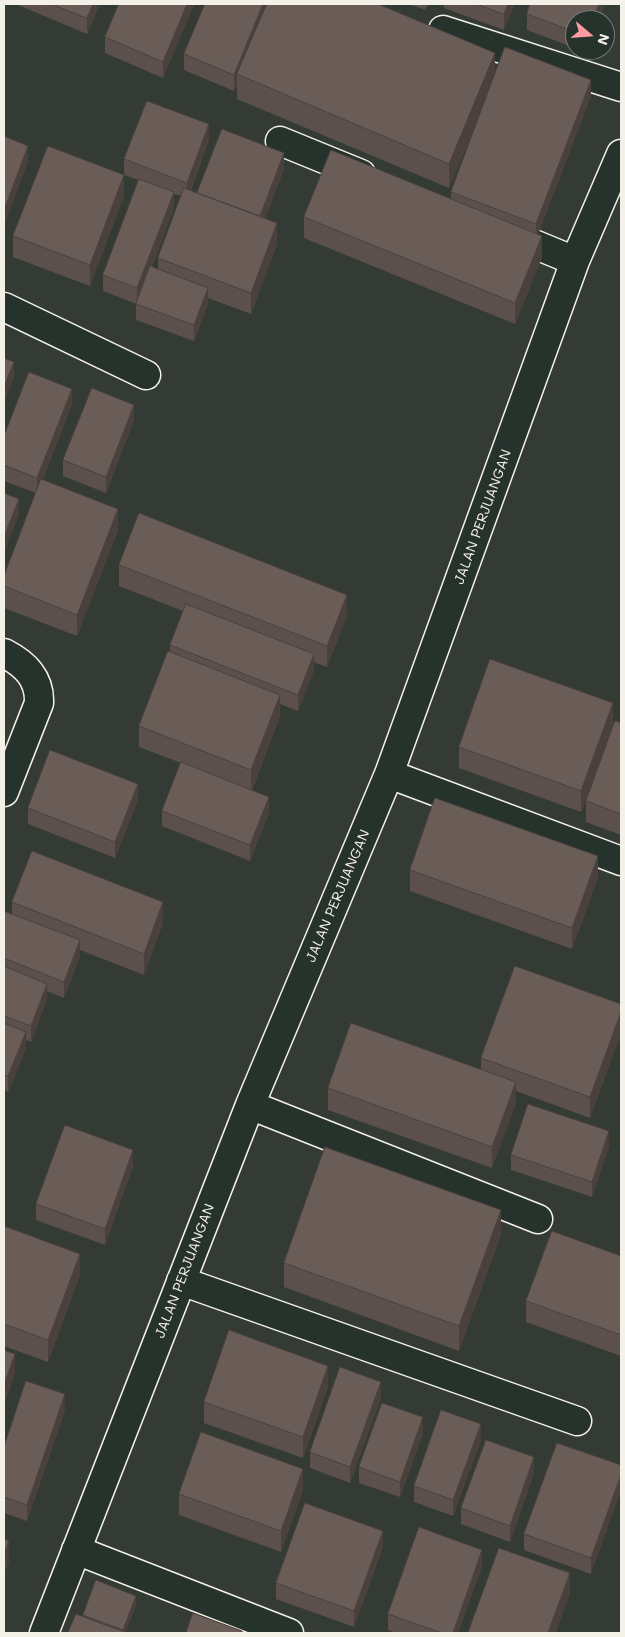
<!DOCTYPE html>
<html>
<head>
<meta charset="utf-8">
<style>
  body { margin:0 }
  #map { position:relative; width:625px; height:1637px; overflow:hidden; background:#343b35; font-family:Mali,sans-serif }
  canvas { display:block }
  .frame { position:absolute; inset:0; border:5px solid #f4f1e8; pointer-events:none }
  .north { position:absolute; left:565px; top:10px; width:50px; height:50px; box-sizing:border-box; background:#26332d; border:1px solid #787f78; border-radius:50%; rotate:108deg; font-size:14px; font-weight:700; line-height:20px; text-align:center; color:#f4f1e8 }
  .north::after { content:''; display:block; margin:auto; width:18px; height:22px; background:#ff9aa2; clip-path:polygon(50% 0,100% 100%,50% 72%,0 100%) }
</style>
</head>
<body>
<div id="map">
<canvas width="625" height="1637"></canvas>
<div class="frame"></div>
<div class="north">N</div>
</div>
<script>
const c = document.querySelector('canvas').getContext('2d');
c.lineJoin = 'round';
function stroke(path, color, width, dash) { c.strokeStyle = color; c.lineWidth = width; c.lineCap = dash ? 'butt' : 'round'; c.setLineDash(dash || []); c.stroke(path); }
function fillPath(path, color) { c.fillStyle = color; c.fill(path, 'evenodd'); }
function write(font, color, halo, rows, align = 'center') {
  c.font = font + ' Mali,sans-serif'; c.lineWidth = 4; c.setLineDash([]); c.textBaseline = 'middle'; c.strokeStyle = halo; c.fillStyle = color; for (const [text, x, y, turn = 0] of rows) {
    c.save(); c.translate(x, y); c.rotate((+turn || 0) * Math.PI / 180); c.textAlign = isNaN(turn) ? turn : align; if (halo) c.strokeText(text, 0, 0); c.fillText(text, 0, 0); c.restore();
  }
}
const minor = new Path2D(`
  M443,30L621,87
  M280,141L361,174
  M507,233L575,261
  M4,307L146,375
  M4,653C25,664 40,678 39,703L4,792
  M389,774L621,861
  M250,1105L538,1219
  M181,1281L577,1421
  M76,1550L289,1633
  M44,1633L250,1105L389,774L575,261L621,154`);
stroke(minor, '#f4f1e8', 31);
stroke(minor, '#26332d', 28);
fillPath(new Path2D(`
  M18,4H100L87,34L18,5Z
  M119,4H194L163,78L105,53V37Z
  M408,4H428L425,10Z
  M444,4H514L504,30L444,8Z
  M605,4L599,20H575V48L527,30V14Z
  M184,54L495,75L591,96L538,234L542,257L515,324L304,238V217L451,198V192L483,107L449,188L237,99V84L234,91L184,70Z
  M209,140L191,190L197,193L284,169L265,218L277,244L251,314L208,298V304L194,341L136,320V304L103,291V275L139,180L124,175V196L90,286L13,257V236L124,175V159ZM174,194L181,196L158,258V269L152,266L174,208Z
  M72,404L43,479L118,530L77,636L4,608V576L36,493L4,481V436Z
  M134,420L106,493L63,476V460Z
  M119,565L347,616L327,667L314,662V670L298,711L280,704V716L252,790L269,813L250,861L162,826V811L181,763L139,747V726L170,651V645L183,611L119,586Z
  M621,723V835L586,822V801Z
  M613,724L581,812L459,768V747Z
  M138,800L115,858L28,824V808Z
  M410,870L598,877L572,949L410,891Z
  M12,902L163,923L144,975L80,950V956L64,998L47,991V999L31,1042L26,1040V1048L8,1092L4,1090V911L12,914Z
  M621,1004V1033L590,1118L516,1091V1103L492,1168L328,1110V1088L481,1070V1058Z
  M609,1147L592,1197L511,1170V1155Z
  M133,1166L105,1245L36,1220V1204Z
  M4,1226L80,1275L48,1362L4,1346Z
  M501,1234L459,1351L284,1287V1263Z
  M621,1256V1356L526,1322V1301Z
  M328,1387L303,1458L204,1423V1402Z
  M381,1398L350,1483L310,1468V1452Z
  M65,1410L27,1521L4,1513V1447Z
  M423,1433L400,1497L359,1483V1467Z
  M481,1440L453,1516L414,1502V1486Z
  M621,1465L591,1574L524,1550V1534Z
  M534,1473L510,1542L461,1524V1508Z
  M303,1490L281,1552L179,1515V1494Z
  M383,1547L354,1627L276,1599V1583Z
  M482,1566L458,1633H397L388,1630V1614Z
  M136,1605L125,1633L83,1616V1615Z`), '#5b504b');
fillPath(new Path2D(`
  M93,4H100L87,34V18Z
  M187,4H194L163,78V62Z
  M263,4H269L237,74V84L234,91V75Z
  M508,4H514L504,30V14Z
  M599,4H605L599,20H593Z
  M495,53V78L449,188V164Z
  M591,80V96L536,240V224Z
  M209,124V140L187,199V183Z
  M28,146V162L4,226V210Z
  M284,153V169L260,233V218Z
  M124,175V196L90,286V265Z
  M174,192V208L137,304V288Z
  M277,223V244L251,314V293Z
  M542,236V257L515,324V303Z
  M208,288V304L194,341V325Z
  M14,362V378L4,403V387Z
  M72,389V404L37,494V478Z
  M134,405V420L106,493V477Z
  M19,499V515L4,553V537Z
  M118,509V530L77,636V615Z
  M347,595V616L327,667V646Z
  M314,654V670L298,711V695Z
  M280,695V716L251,791V770Z
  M613,703V724L581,812V791Z
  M138,784V800L115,858V842Z
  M269,797V813L250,861V845Z
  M598,856V877L572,949V928Z
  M163,902V923L144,975V954Z
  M80,940V956L64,998V982Z
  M47,984V999L31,1042V1026Z
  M621,1012V1033L590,1118V1097Z
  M26,1032V1048L8,1092V1076Z
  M516,1082V1103L492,1168V1147Z
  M609,1131V1147L592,1197V1182Z
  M133,1150V1166L105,1245V1229Z
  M501,1210V1234L459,1351V1326Z
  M80,1254V1275L48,1362V1340Z
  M15,1354V1375L4,1406V1385Z
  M328,1366V1387L303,1458V1437Z
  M381,1382V1398L350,1483V1467Z
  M65,1394V1410L27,1521V1505Z
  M423,1417V1433L400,1497V1482Z
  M481,1424V1440L453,1516V1500Z
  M534,1457V1473L510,1542V1526Z
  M303,1469V1490L281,1552V1531Z
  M621,1475V1491L591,1574V1558Z
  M383,1531V1547L354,1627V1611Z
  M9,1541V1562L4,1575V1554Z
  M482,1550V1566L458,1633H453Z
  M570,1573V1594L556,1633H548Z
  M136,1596V1605L125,1633H123V1630Z`), '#4a413d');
const building = new Path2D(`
  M52,4H93L87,18Z
  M119,4H187L163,62L105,37Z
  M205,4H263L234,75L184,54Z
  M267,4H378L495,53L449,164L237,74Z
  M476,4H508L504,14Z
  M530,4H599L593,20H575V32L527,14Z
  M505,47L591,80L536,224L451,192Z
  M147,101L209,124L187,183L124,159Z
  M222,129L284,153L260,216L197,193Z
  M4,136L28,146L4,210Z
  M48,146L124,175L90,265L13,236Z
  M331,150L542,236L515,303L304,217Z
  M139,179L174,192L137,288L103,275Z
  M184,188L277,223L251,293L158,258Z
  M150,266L208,288L194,325L136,304Z
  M4,358L14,362L4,387Z
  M29,372L72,389L37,478L4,465V436Z
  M92,388L134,405L106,477L63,460Z
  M41,479L118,509L77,615L4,586V576Z
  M4,493L19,499L4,537Z
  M139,513L347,595L327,646L119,565Z
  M186,604L314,654L298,695L170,645Z
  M168,651L280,695L251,770L139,726Z
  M490,659L613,703L581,791L459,747Z
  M615,721L621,723V814L586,801Z
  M50,750L138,784L115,842L28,808Z
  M181,762L269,797L250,845L162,811Z
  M435,798L598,856L572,928L410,870Z
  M32,851L163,902L144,954L12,902Z
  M4,911L80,940L64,982L4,958Z
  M4,966L47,984L31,1026L4,1016Z
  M515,966L621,1004V1012L590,1097L481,1058Z
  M4,1023L26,1032L8,1076L4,1075Z
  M351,1023L516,1082L492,1147L328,1088Z
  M528,1104L609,1131L592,1182L511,1155Z
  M65,1125L133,1150L105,1229L36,1204Z
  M325,1147L501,1210L459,1326L284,1263Z
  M4,1226L80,1254L48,1340L4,1324Z
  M552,1231L621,1256V1335L526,1301Z
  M229,1330L328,1366L303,1437L204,1402Z
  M4,1350L15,1354L4,1385Z
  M340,1367L381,1382L350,1467L310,1452Z
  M26,1381L65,1394L27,1505L4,1497V1447Z
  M382,1403L423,1417L400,1482L359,1467Z
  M441,1410L481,1424L453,1500L414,1486Z
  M201,1432L303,1469L281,1531L179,1494Z
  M486,1440L534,1457L510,1526L461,1508Z
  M557,1443L621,1465V1475L591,1558L524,1534Z
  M305,1503L383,1531L354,1611L276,1583Z
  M419,1527L482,1550L453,1633H442L388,1614Z
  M4,1539L9,1541L4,1554Z
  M499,1548L570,1573L548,1633H468Z
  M96,1580L136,1596L123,1630L83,1615Z
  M193,1613L242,1631L241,1633H186Z
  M76,1614L127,1633H68Z`);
fillPath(building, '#6a5d57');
stroke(building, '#4a413d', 1);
write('14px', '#f4f1e8', '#26332d', [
  ["JALAN PERJUANGAN",483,517,-70],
  ["JALAN PERJUANGAN",338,896,-67],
  ["JALAN PERJUANGAN",185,1271,-69]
]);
</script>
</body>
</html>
